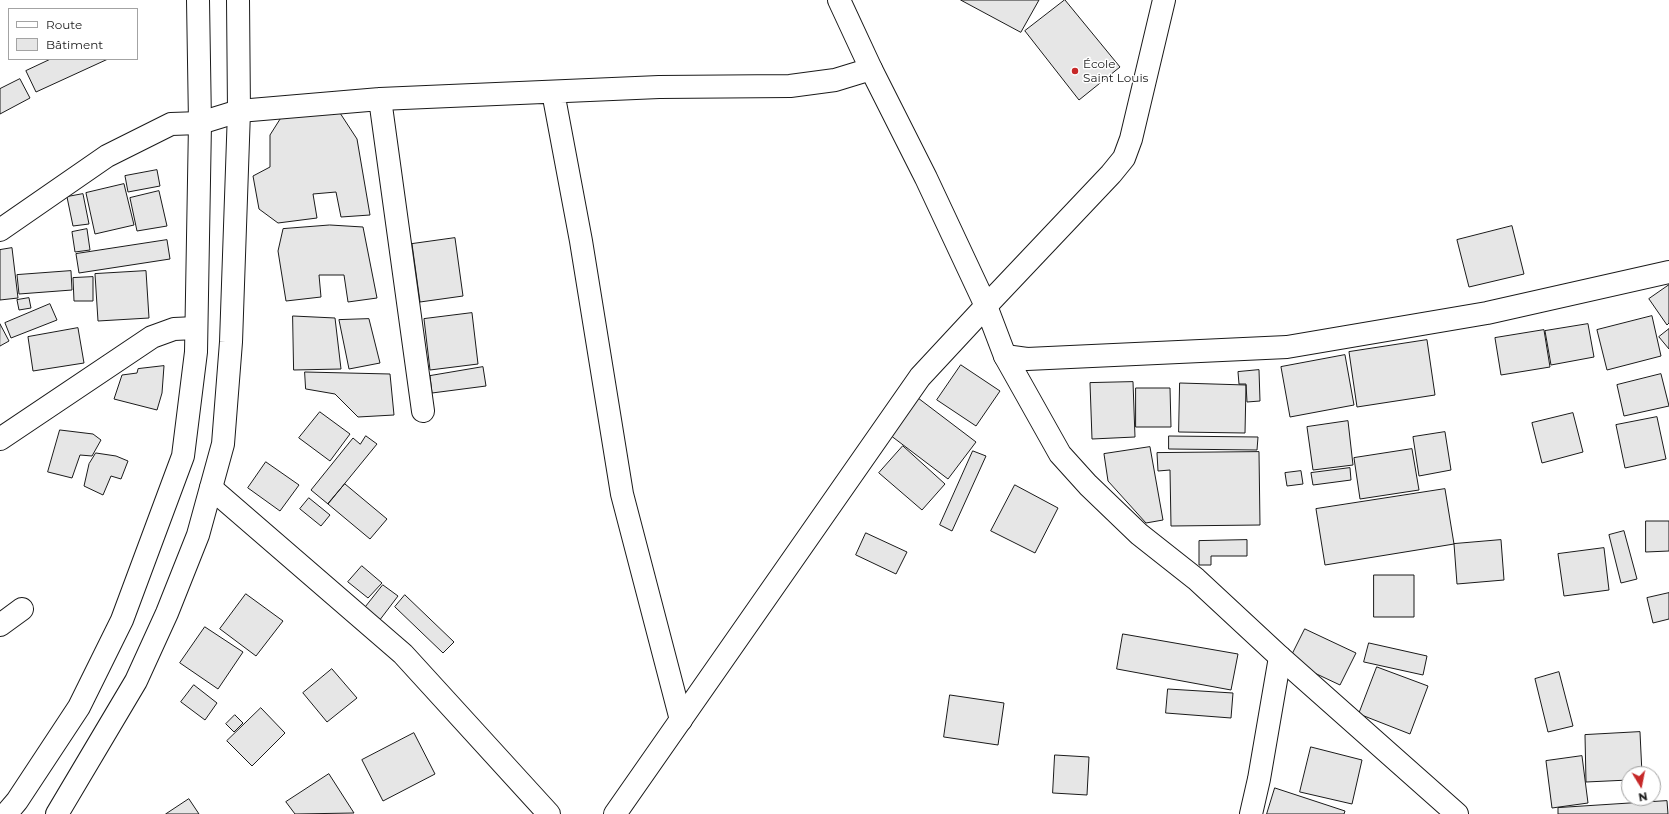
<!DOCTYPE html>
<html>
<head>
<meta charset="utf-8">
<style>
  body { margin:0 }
  #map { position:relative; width:1669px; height:814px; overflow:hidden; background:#fff; font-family:Montserrat,sans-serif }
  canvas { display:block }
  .legend { position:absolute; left:8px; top:8px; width:130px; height:52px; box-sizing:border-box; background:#fff; border:1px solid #a3a3a3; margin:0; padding:5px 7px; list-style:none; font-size:12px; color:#1a1a1a }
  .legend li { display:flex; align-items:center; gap:8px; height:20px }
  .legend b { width:20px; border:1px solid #a3a3a3 }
  .north { position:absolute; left:1621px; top:766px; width:40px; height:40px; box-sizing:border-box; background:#fff; border:1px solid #a3a3a3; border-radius:50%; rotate:170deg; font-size:11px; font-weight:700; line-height:16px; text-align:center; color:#1a1a1a }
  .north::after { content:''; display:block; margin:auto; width:14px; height:18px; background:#c62828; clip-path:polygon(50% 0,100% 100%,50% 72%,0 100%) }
</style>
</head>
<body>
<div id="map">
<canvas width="1669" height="814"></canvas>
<ul class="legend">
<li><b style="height:5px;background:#fff"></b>Route</li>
<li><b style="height:11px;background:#e6e6e6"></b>Bâtiment</li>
</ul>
<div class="north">N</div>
</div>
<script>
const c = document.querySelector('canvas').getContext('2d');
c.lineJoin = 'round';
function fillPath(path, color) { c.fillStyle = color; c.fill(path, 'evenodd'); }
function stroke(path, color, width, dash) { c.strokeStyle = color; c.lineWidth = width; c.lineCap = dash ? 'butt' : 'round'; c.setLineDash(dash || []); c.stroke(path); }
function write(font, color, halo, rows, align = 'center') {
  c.font = font + ' Montserrat,sans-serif'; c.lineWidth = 3; c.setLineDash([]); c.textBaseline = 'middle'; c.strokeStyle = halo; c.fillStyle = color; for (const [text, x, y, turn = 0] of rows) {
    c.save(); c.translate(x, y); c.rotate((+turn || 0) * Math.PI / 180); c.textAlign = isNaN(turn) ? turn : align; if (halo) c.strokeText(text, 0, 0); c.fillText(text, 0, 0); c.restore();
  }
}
const building = new Path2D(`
  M961,0H1039L1021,32Z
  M1065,0L1120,67L1079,100L1025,31Z
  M51,59H108L36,92L26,71Z
  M20,79L30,98L0,114V89Z
  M340,113L357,139L370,215L341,217L336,192L313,194L317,218L278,223L259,209L253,176L270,167V135L282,116Z
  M157,170L160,186L128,192L125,176Z
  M124,184L134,225L95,234L86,193Z
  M159,191L167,226L137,231L130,198Z
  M83,194L89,224L73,226L67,197Z
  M330,225L363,227L377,298L348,302L344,275H319L321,297L286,301L278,251L283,229Z
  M1512,226L1524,274L1469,287L1457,240Z
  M87,229L90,250L75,252L72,232Z
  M455,238L463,296L420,302L412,244Z
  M167,240L170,259L79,273L76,254Z
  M12,248L18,298L0,300V250Z
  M71,271L72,290L19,294L17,275Z
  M146,271L149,318L98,321L95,274Z
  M93,277V301H74L73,278Z
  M1669,285V323L1667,325L1649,299Z
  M29,298L31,308L19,310L17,300Z
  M50,304L57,320L11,338L5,323Z
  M472,313L478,364L430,370L424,319Z
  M293,316L335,318L341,369L294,370Z
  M1652,316L1661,356L1607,370L1597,330Z
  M369,319L380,363L349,369L339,320Z
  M0,324L9,341L0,346Z
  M1588,324L1594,357L1551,365L1545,331Z
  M78,328L84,363L33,371L28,337Z
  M1669,329V349L1659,337Z
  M1544,330L1550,367L1501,375L1495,338Z
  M1427,340L1435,395L1357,407L1349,352Z
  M1345,355L1354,405L1290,417L1281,367Z
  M961,365L1000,391L976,426L937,400Z
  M164,366L162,393L157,410L114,399L122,375L137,373L138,369Z
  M483,367L486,386L432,393L430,376Z
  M1259,370L1260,401L1247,402L1246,384H1239L1238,372Z
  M305,372L390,374L394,415L358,417L335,394L306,389Z
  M1661,374L1669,406L1624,416L1617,385Z
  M1133,382L1135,437L1092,439L1090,383Z
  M1180,383L1246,385L1245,433L1179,432Z
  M1136,388H1170L1171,427H1136Z
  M918,398L976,442L948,479L890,435Z
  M320,412L350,434L330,461L299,438Z
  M1573,413L1583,452L1542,463L1532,423Z
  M1657,417L1666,459L1625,468L1616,425Z
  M1348,421L1353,465L1313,470L1307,427Z
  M60,430L93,434L101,440L92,456L80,455L72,478L48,472Z
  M1445,432L1451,470L1419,476L1413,437Z
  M366,436L377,444L328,504L311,490L353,438L360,444Z
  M1169,436L1258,437L1257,450L1169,449Z
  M903,446L945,484L922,510L879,473Z
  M1150,447L1163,520L1146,523L1108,481L1104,454Z
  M1412,449L1419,490L1360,499L1354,458Z
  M973,451L986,456L952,531L940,525Z
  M1259,452L1260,525L1171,526L1170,470L1158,471L1157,453Z
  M96,453L116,456L128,461L121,479L111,476L103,495L84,486L89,464Z
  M266,462L299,485L280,511L248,488Z
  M1350,468L1351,480L1313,485L1311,473Z
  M1301,471L1303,484L1287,486L1285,473Z
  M345,484L387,519L370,539L328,504Z
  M1015,485L1058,508L1035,553L991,531Z
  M1445,489L1454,544L1325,565L1316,509Z
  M309,498L330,515L321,526L300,509Z
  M1646,521H1669V551L1646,552Z
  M1624,531L1637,579L1621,583L1609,535Z
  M866,533L907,552L896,574L856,555Z
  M1247,540V556H1211V565H1199V541Z
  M1501,540L1504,580L1457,584L1454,544Z
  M1604,548L1609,590L1564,596L1558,554Z
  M362,566L382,583L368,598L348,582Z
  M1374,575H1414V617H1374Z
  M383,585L398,596L379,621L364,609Z
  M1669,593V619L1653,623L1647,598Z
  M246,594L283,621L256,656L220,629Z
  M405,595L454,642L443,653L395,607Z
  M205,627L243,652L218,689L180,663Z
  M1305,629L1356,653L1340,685L1289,661Z
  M1123,634L1238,654L1231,690L1117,669Z
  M1369,643L1427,656L1423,675L1364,662Z
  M1377,667L1428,686L1410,734L1359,714Z
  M332,669L357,698L327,722L303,693Z
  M1559,672L1573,726L1548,732L1535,679Z
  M194,685L217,703L205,720L181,702Z
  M1168,689L1233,693L1231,718L1166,713Z
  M950,695L1004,703L998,745L944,737Z
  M261,708L285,733L252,766L227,741Z
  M235,715L243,723L234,732L226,724Z
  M1640,732L1642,774H1629V780L1586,782L1585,735Z
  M414,733L435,774L383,801L362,760Z
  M1311,747L1362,760L1352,804L1300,792Z
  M1055,755L1089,757L1087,795L1053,793Z
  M1582,756L1588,803L1552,808L1546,761Z
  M329,774L354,813L295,814L286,802Z
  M1275,788L1345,811L1344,814H1267Z
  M189,799L199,814H166Z
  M1667,801L1668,814H1558V808Z`);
fillPath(building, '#e6e6e6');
stroke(building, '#1a1a1a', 1);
const minor = new Path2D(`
  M553,92L581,241L622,494L681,720
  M380,99L423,411
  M0,230L107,156L171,124L200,123L239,111L380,99L659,87L790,86L835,80L871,69
  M986,306L1111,174L1124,158L1131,139L1164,0
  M1005,356L1027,359L1287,347L1487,313L1669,272
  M0,439L152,337L174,329L196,328
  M211,488L403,654L549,814
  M0,625L22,609
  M1251,814L1259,779L1280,657`);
const tertiary = new Path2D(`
  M839,0L871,69L926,178L986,306L1005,356L1060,454L1088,485L1139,534L1196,579L1280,657L1457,814
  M615,814L920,377L986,306`);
const primary = new Path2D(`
  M6,814L17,801L79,707L122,620L183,456L196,352L200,123L198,0
  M57,814L136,681L167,613L198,535L223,444L231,342L239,111L238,0`);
stroke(minor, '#1a1a1a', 24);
stroke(tertiary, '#1a1a1a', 24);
stroke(primary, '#1a1a1a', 24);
stroke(minor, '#fff', 22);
stroke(tertiary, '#fff', 22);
stroke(primary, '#fff', 22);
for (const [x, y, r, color] of [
  [1075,71,4,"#c62828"]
]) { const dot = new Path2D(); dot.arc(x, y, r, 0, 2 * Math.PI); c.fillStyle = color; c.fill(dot); stroke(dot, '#fff', 1.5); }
write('12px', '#1a1a1a', '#fff', [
  ["École",1083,64],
  ["Saint Louis",1083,78]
], 'left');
</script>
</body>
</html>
